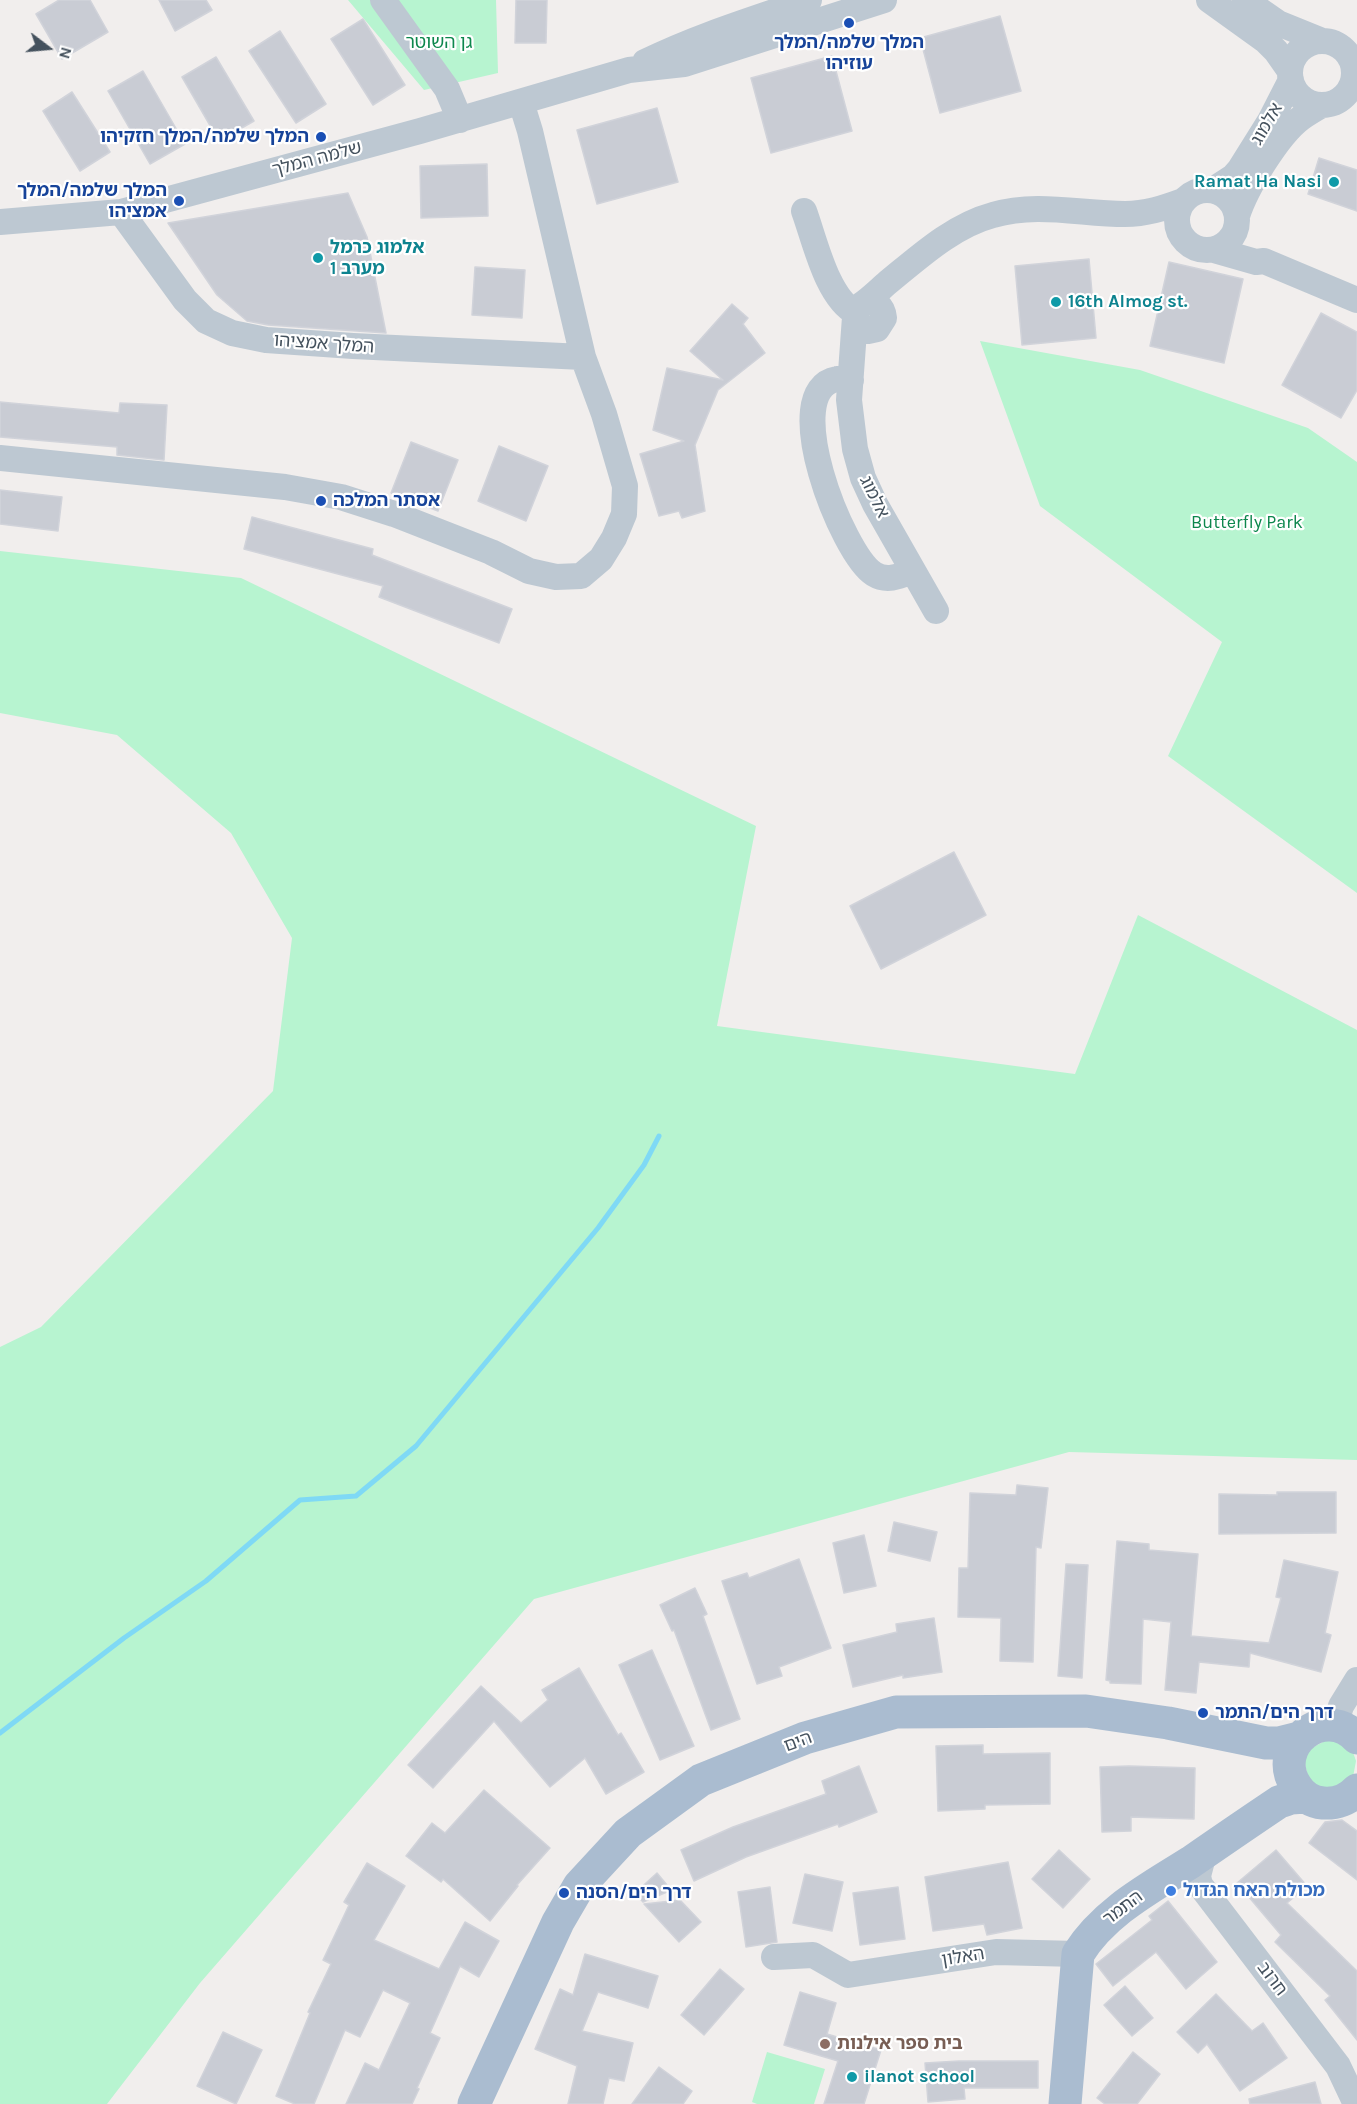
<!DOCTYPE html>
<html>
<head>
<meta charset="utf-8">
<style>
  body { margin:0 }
  #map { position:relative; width:1357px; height:2104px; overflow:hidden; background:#f1eeed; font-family:Karla,sans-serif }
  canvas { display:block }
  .north { position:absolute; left:18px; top:18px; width:60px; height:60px; -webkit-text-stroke:4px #fff; paint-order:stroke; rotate:106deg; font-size:16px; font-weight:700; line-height:24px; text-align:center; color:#44515d }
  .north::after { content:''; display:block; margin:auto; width:21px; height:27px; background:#44515d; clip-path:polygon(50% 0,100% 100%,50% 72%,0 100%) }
</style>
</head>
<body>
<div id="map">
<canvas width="1357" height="2104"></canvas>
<div class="north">N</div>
</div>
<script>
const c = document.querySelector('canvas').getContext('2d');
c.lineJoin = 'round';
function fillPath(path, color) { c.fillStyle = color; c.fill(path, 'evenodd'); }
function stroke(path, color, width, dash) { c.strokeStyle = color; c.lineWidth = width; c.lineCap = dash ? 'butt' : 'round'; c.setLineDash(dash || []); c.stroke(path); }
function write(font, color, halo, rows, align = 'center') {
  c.font = font + ' Karla,"Noto Sans Hebrew",sans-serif'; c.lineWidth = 4.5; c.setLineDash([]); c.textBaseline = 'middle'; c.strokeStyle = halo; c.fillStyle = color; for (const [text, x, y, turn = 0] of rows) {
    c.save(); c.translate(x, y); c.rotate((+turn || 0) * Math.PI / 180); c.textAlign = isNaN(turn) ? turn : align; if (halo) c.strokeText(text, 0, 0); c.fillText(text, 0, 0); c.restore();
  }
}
fillPath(new Path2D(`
  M348,0H496L498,73L424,90Z
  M980,341L1140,370L1308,428L1357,462V893L1168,756L1222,642L1040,506Z
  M0,551L241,578L756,826L717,1026L1075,1074L1138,915L1357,1030V1460L1069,1452L534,1599L200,1983L107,2104H0V1347L41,1327L273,1091L292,938L231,833L117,735L0,713Z
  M1331,1738L1353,1752L1356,1761L1353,1777L1333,1792L1310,1783C1301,1750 1301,1753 1331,1738Z
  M767,2052L825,2069L814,2104H757L752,2102Z`), '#b7f4d0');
stroke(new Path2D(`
  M0,1733L124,1638L206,1581L300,1500L356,1496L416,1446L598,1228L644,1165L659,1136`), '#7fd9f5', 5);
const building = new Path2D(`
  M59,0H90L108,32L62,59L36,14Z
  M159,0H206L212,10L175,31Z
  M516,0H547L546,43H515Z
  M1000,16L1021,91L940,113L920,38Z
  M363,19L405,85L373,105L331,39Z
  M280,31L326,104L296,123L249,51Z
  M832,56L852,131L771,153L751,78Z
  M216,57L254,121L219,141L182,77Z
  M143,71L185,144L150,164L108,91Z
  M72,92L110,152L80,171L43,111Z
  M657,108L678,182L597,204L577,130Z
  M1319,158L1357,170V211L1308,194Z
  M487,164L488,216L421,218L420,166Z
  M348,193L367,237L386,333L268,325L247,321L217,295L168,223Z
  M1089,259L1096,338L1022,345L1015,266Z
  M1169,262L1243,279L1224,363L1150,346Z
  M475,267L525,270L522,318L472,315Z
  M732,304L748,318L743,324L765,353L718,390L695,445L705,511L682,518L679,511L659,516L640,454L684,441L653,430L667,368L723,380L690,351Z
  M1321,313L1357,332V390L1341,418L1282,385Z
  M0,402L119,413L120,403L167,405L164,460L117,455V447L0,437Z
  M411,442L458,460L438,511L391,493Z
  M499,446L548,466L526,521L478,501Z
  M0,490L62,497L58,531L0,524Z
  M252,517L373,549L372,555L512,609L499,643L379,597L383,586L244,549Z
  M954,852L986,915L881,969L850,906Z
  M1017,1485L1048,1488L1041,1548L1036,1547L1033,1662L1000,1661L1001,1618L958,1617L959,1568H968L970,1493L1016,1495Z
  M1277,1492H1336V1533L1219,1534V1494L1277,1495Z
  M894,1522L937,1532L930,1561L888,1551Z
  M864,1535L876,1586L844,1593L833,1543Z
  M1117,1541L1149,1544V1550L1198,1554L1191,1636L1269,1643L1281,1598L1276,1597L1284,1560L1338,1572L1325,1633L1331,1635L1321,1672L1250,1653L1249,1667L1199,1662L1196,1693L1165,1690L1171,1622L1143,1619L1141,1684L1110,1683V1681L1106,1680Z
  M799,1559L831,1648L779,1667L782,1676L757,1684L722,1581L747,1573L749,1578Z
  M1066,1564L1088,1565L1082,1678L1058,1676Z
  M695,1588L707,1614L703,1616L740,1719L711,1730L674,1630L672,1631L660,1605Z
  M934,1618L942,1672L903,1678V1675L853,1687L843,1645L897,1632L896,1624Z
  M652,1650L694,1746L660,1760L619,1665Z
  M579,1668L618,1735L621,1733L644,1772L606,1794L585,1758L550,1787L494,1721L433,1788L408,1765L481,1686L521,1723L548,1700L542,1690Z
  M983,1745V1754L1050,1753V1804L985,1805V1809L938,1811L936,1746Z
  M859,1766L877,1812L839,1827L838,1824L746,1857L694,1881L681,1850L733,1827L826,1794L822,1781Z
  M1129,1766L1195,1768L1194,1819L1131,1817V1831L1102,1832L1100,1767Z
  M484,1790L550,1848L517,1885L518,1886L490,1921L443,1879L441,1882L406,1856L432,1823L445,1833Z
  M1342,1820L1357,1831V1880L1309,1843L1325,1822Z
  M1059,1850L1090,1879L1063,1908L1032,1879Z
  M1276,1850L1307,1886L1287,1903L1357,1971V2040L1325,2000L1330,1996L1275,1942L1281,1935L1237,1883Z
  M1008,1862L1022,1928L987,1935L984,1924L933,1931L925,1877Z
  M367,1863L405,1886L374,1940L439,1969L465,1922L499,1941L479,1977L460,1966L430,2033L440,2038L417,2088L419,2089L412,2104H346L365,2063L379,2070L410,2003L383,1990L360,2037L345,2030L314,2104H295L276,2096L310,2013L308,2012L331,1964L323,1960L349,1905L344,1902Z
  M657,1873L667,1885V1892L643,1902L635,1893Z
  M805,1874L843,1882L832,1931L793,1923Z
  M770,1887L777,1942L746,1947L738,1892Z
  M898,1887L905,1939L860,1945L853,1893Z
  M680,1900L701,1922L679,1942L644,1904Z
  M1168,1901L1217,1962L1186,1989L1156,1952L1113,1986L1096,1964L1152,1920L1149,1916Z
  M585,1954L658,1976L648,2008L598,1992L582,2031L633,2043L624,2081L609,2078L603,2104H568L577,2066L535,2049L560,1989L573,1995Z
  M720,1969L744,1989L704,2035L681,2015Z
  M1125,1986L1153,2018L1132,2036L1104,2005Z
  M800,1992L836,2003L827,2034L881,2050L864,2104H824L838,2061L784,2045Z
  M1216,1994L1252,2031L1263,2023L1287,2058L1240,2091L1207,2044L1198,2053L1177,2032Z
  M223,2032L262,2050L236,2104L197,2086Z
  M1133,2052L1160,2074L1137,2104H1105L1097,2098Z
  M959,2061H1038V2088H964L965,2099L928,2102L925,2063Z
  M659,2067L692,2091L683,2104H632Z
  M1315,2082L1321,2104H1250L1249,2099Z`);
fillPath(building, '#c9ccd4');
stroke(building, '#d1d3da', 1.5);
stroke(new Path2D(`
  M383,0L447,89L460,120
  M1209,0L1266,41L1276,51L1290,71
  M1245,0L1278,23L1320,40
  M1290 73a32 32 0 1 1 64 0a32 32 0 1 1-64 0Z
  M645,62C698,36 754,19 809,0
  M1177 220a30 30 0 1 1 60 0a30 30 0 1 1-60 0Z
  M1213,190L1233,177L1240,169L1270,121L1291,80
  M804,211C815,241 827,298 856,313
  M121,212L185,300L206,321L232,333L266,340L353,346L583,357
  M1237,216C1246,188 1278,135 1301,118C1308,113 1315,109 1322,105
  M0,222L121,212L420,131L629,70L684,64L884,0
  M1214,250L1256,262L1264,261L1357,300
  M865,303C876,300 883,307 884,318L877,329L868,331L858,325L856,313L861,305C870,299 878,291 886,284C918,258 952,226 993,215C1037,202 1081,214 1125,214C1146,214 1164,208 1183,201
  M855,317L849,400L855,449L863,478L875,504L936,611
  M851,380C847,380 841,378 837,379C777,389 842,554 874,574C887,582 900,576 913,571
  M0,458L285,487L341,497L394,514L491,552L529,571L556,577L581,576L601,559L614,538L624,514L625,486L604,414L583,357L530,131L521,102
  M1335,1726L1341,1706L1357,1680
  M1204,1853L1198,1876L1200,1885L1338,2066L1356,2104
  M774,1957L813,1955L848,1975L996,1952L1078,1954`), '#bdc8d2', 26);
stroke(new Path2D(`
  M1357,1738C1324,1703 1270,1746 1296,1786C1302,1796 1312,1802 1323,1803C1336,1804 1349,1799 1357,1790
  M474,2104L558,1922L579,1886L628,1833L701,1780L805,1738L896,1712L1086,1711L1168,1723L1266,1743H1279L1299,1738
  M1065,2104L1078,1954C1104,1912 1150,1888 1191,1862C1220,1842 1249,1822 1279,1802L1291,1798L1306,1797`), '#aabcd0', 33);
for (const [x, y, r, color] of [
  [849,23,6,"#1a4fb4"],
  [321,137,6,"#1a4fb4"],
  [1334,182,6,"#0f9aa8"],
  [179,201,6,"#1a4fb4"],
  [318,258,6,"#0f9aa8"],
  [1056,302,6,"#0f9aa8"],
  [321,501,6,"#1a4fb4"],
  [1203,1713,6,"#1a4fb4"],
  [1171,1891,6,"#3f7fe0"],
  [564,1893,6,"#1a4fb4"],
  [825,2044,6,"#8d6e63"],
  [852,2077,6,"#0f9aa8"]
]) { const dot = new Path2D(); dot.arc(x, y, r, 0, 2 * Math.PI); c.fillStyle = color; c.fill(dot); stroke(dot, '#fff', 2); }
write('18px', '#0d874d', '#fff', [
  ["גן השוטר",439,43],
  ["Butterfly Park",1247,523]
]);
write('bold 18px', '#164399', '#fff', [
  ["המלך שלמה/המלך",849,43,"center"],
  ["עוזיהו",849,64,"center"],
  ["המלך שלמה/המלך חזקיהו",309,137,"right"],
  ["המלך שלמה/המלך",167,191,"right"],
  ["אמציהו",167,212,"right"],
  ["אסתר המלכה",333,501],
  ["דרך הים/התמר",1215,1713],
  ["דרך הים/הסנה",576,1893]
], 'left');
write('18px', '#44515d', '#fff', [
  ["אלמוג",1267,124,-60],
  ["שלמה המלך",317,159,-15],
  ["המלך אמציהו",324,344,4],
  ["אלמוג",874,497,64],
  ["הים",798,1742,-20],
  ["התמר",1123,1908,-37],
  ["האלון",963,1957,-9],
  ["חרוב",1272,1979,53]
]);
write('bold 18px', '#0d838f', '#fff', [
  ["Ramat Ha Nasi",1322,182,"right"],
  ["אלמוג כרמל",330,248],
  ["מערב 1",330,269],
  ["16th Almog st.",1068,302],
  ["ilanot school",864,2077]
], 'left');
write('bold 18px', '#366cbe', '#fff', [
  ["מכולת האח הגדול",1183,1891]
], 'left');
write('bold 18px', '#785e54', '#fff', [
  ["בית ספר אילנות",837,2044]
], 'left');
</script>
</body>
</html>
